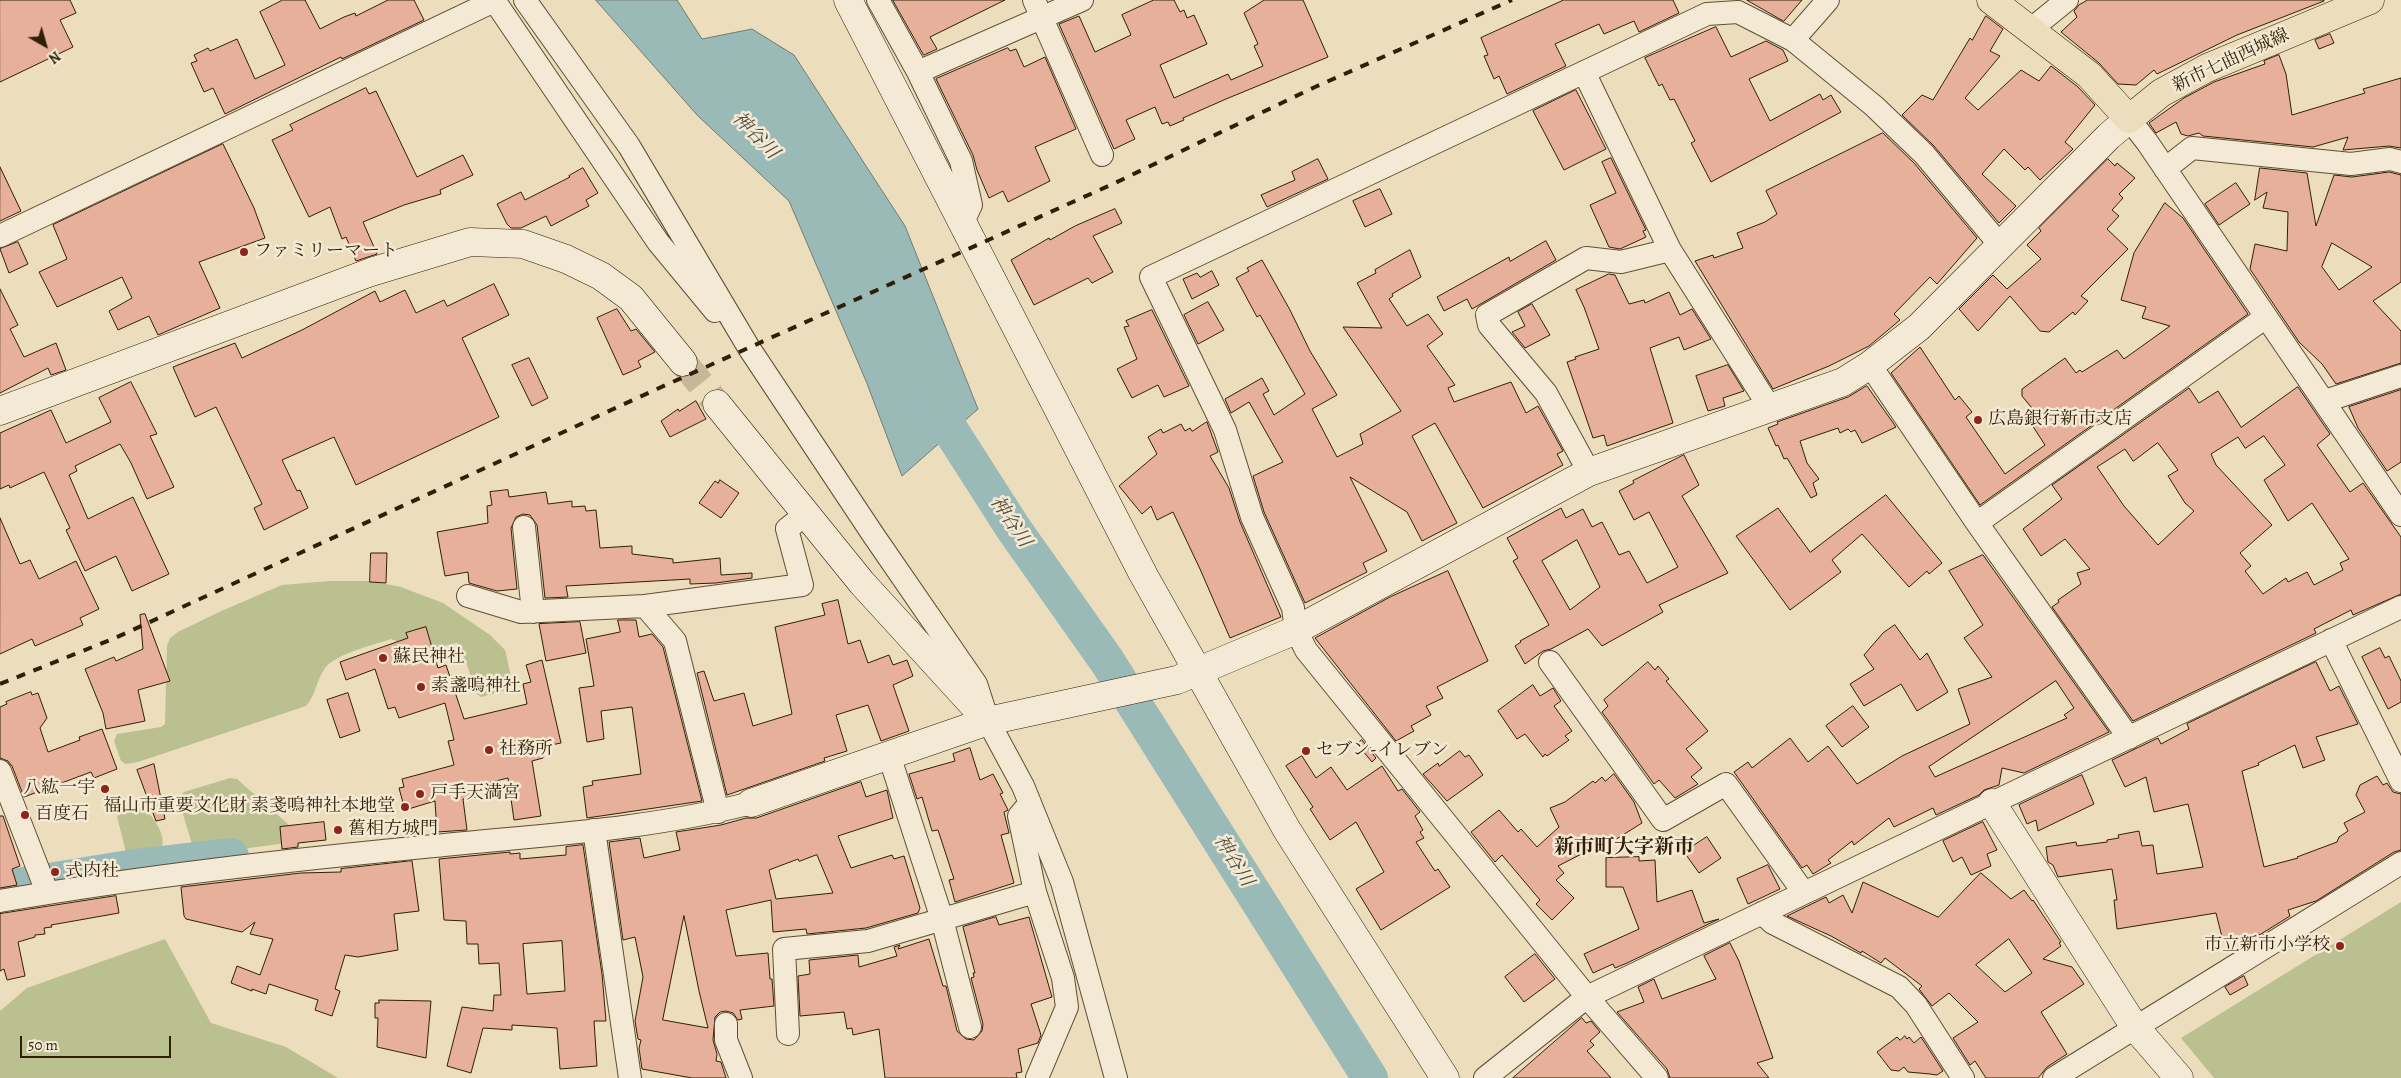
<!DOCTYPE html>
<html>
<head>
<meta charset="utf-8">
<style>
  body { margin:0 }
  #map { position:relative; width:2401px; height:1078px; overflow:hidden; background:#ecddbd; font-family:Alegreya,serif }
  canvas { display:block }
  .north { position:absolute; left:20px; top:20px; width:50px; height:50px; -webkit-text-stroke:4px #f3e9d4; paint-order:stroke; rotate:142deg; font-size:14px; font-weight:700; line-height:20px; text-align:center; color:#311f05 }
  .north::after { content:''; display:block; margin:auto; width:18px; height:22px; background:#311f05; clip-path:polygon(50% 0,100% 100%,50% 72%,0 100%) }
  .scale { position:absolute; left:20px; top:1036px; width:151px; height:22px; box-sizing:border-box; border:2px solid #311f05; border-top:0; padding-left:6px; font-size:15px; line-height:18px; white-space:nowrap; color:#311f05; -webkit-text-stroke:4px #f3e9d4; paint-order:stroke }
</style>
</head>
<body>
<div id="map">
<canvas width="2401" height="1078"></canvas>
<div class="north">N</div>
<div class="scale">50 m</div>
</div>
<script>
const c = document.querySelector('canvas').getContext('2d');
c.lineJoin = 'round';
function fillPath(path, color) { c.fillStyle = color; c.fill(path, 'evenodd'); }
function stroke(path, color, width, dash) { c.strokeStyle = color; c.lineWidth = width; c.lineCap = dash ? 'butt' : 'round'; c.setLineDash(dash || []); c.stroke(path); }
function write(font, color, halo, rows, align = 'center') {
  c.font = font + ' Alegreya,"Noto Serif JP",serif'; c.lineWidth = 5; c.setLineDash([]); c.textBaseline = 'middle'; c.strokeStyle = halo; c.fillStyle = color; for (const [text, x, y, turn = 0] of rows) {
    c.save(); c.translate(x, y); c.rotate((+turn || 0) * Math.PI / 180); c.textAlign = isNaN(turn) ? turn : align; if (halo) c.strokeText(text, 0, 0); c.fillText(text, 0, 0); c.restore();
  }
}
fillPath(new Path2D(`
  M330,581H371L401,587L443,603L490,635L505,650L513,685L510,689L481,697L477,694L460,645L457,643L422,651L391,639C374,645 335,654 325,668C316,681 316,695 306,706L138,762L126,764L121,761L114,741L117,734L161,727L165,724L167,646L170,638L178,632L219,612L282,585Z
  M230,778L237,779L288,824L290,829L287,843L204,854L193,847L181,808L180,796L184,792Z
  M141,808C154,814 172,842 157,855C151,860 141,861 134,862H130L127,857L117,816L128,810Z
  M125,856L127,863L59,876L58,869Z
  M2401,902V1078H2214L2181,1038Z
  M165,939L211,1023L286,1047L338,1078H0V1011L27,988Z`), '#bac08f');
const water = new Path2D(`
  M596,0H677L702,39L752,29L794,55L905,226L978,409L902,476L866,381L789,201L698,116Z`);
fillPath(water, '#9abab8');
stroke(water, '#707c70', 1);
stroke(new Path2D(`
  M933,387L951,431L1013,528L1107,661L1370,1078
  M0,889L129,868L231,856`), '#9abab8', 36);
const building = new Path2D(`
  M0,0H70L76,13L60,20L73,47L0,82Z
  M283,0H305L320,29L344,17L355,13L356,16L388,0H414L424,20L342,59L341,57L225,114L213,88L204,92L191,63L197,61L194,55L208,48L210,51L237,39L255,79L285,65L260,12Z
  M893,0H1005L930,37L937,49L924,55Z
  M1154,0H1174L1180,12L1184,10L1187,18L1194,15L1207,44L1160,65L1174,98L1228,74L1231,80L1263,66L1254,46L1258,44L1244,13L1264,0H1303L1328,57L1226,99L1183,118L1184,120L1170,126L1168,122L1162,124L1155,107L1126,120L1135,139L1114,149L1059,24L1079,16L1095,52L1131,35L1122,15Z
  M1564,0H1673L1679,13L1639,32L1634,21L1604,34L1599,24L1555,44L1566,66L1507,94L1499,76L1494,79L1484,56L1488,55L1481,38Z
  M1747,0H1802L1784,21Z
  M2088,0H2324V1L2237,35L2157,74L2154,70L2136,85L2118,84L2099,63L2061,32L2077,17L2074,11L2079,5Z
  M1986,16L2003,29L1990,51L2000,56L1965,98L1978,110L2021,70L2039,81L2051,66L2078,87L2095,105L2065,142L2073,149L2040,180L2028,167L2025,170L2004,149L1982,174L2016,206L1999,223L1934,146L1902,115L1922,95L1933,100L1970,38L1972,40Z
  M1716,27L1731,57L1766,41L1783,50L1788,61L1749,79L1770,121L1820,94L1823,100L1831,95L1841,112L1711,182L1691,143L1695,141L1674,99L1670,100L1662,84L1659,86L1645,58Z
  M2330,34L2334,43L2319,49L2315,40Z
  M1008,48L1010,51L1016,49L1024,67L1045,57L1076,129L1035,147L1050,181L1008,202L1003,191L989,198L977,170L973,155L936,79Z
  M2279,55L2286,74L2292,115L2365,93L2363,89L2401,78V148L2389,146L2343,150L2348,137L2313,147L2203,136L2199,133L2188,136L2181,134L2176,122L2156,133L2149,123L2184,98L2214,82L2265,64L2264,61Z
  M366,88L369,94L376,91L417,177L463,155L473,175L440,190L441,194L404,205L363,222L377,254L356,261L346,237L342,239L330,207L309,217L272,140L293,130L290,125Z
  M1576,90L1606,149L1564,170L1533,111Z
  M1883,133L1914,163L1977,238L1937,284L1930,277L1894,314L1900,320L1869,346L1829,366L1773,389L1695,261L1713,255L1714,258L1743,248L1737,233L1765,222L1777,214L1766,191Z
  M223,144L254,208L265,238L199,262L220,308L158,335L149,316L118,330L109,311L132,298L122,277L57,307L39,272L67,259L53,225Z
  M1611,158L1646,230L1643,231L1646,237L1620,249L1609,247L1590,205L1616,193L1602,162Z
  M1318,159L1328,179L1267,207L1261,195L1295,180L1292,172Z
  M2108,159L2115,166L2117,163L2135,178L2119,194L2123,198L2112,210L2119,216L2107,229L2128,249L2081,296L2088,301L2075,315L2073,312L2049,332L2040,331L2010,296L1978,331L1959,309L1993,275L2007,289L2041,259L2027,245L2041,231L2039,228Z
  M0,167L21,211L0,221Z
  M583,168L598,193L586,200L589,206L551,226L546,216L521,228H511L507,224L497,204L521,192L525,200L570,177L569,176Z
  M2260,168L2307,173L2316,226L2334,175L2352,177L2389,172L2401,175V282L2373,301L2401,331V363L2336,384L2322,364L2299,342L2250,269L2255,244L2287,251L2288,212L2263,208L2267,192L2255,200ZM2332,243L2372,267L2339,290L2322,267Z
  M2236,183L2250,204L2219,225L2205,204Z
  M1380,189L1392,214L1365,227L1353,201Z
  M2165,203L2183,218L2248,314L1980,505L1891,373L1920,347L1955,400L1959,396L1972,412L1966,417L2005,474L2045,445L2032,425L2041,419L2022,396V389L2065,358L2076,373L2080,370L2082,372L2117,350L2124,359L2170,326L2142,318L2146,307L2121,300L2134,253Z
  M1115,209L1122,223L1093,236L1113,272L1092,283L1088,278L1034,305L1011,260L1049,238L1050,240L1075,226Z
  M1546,241L1556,260L1472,309L1467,299L1444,311L1437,297L1509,257L1510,261Z
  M18,242L28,264L9,273L0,249Z
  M1410,250L1421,277L1392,294L1393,296L1389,299L1407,326L1428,314L1443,334L1427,346L1455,385L1448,388L1454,402L1511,382L1526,413L1538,406L1563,451L1557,454L1563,465L1483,508L1435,423L1412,436L1457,523L1422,541L1407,512L1350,477L1387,551L1363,563L1367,572L1305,603L1264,512L1253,476L1283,462L1249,402L1231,413L1225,399L1262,378L1269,391L1263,394L1274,415L1305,394L1260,315L1257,317L1236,278L1249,271L1247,268L1262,260L1290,310L1310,351L1337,395L1312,409L1337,457L1363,444L1360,434L1401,411L1343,327L1382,328L1357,283L1376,273L1375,270Z
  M1212,271L1219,285L1192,299L1183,279L1197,273L1200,277Z
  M1609,274L1615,275L1629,304L1644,300L1645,303L1669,292L1680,315L1692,309L1711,339L1684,350L1679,337L1650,348L1673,423L1607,446L1604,435L1593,438L1567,362L1576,359L1575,357L1599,349L1584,307L1576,290Z
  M494,284L509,315L462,338L499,417L356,485L334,437L282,460L297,491L300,490L308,508L264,530L254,508L262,504L216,407L195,417L173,367L235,343L242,358L302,330L375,291L380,302L405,290L416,313L444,300L447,306Z
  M0,289L18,325L10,329L24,357L56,343L66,370L51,375L48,368L0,393Z
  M1208,302L1224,330L1198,344L1184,315Z
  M1532,304L1550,335L1525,348L1512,332L1525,326L1518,312Z
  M617,309L631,331L636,329L655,352L638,361L641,367L623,375L597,318Z
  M1152,310L1189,386L1164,397L1158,385L1132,398L1117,369L1137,359L1124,327L1129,326L1126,321Z
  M529,358L548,398L532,406L512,365Z
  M1728,365L1744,391L1723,398L1725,406L1708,411L1696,376Z
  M131,382L157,434L150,436L174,487L147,499L131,463L120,444L75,466L77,471L69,475L88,519L133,497L169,574L132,591L116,556L85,571L66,530L70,528L44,472L10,488L9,485L0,489V433L51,410L66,443L111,422L99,398Z
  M1867,386L1896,427L1862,443L1855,430L1851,432L1848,429L1840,433L1838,428L1800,441L1807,463L1819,479L1813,483L1817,495L1811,498L1787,458L1784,459L1778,445L1776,446L1768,428L1778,424L1777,422L1848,397Z
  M2298,387L2330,434L2317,445L2350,492L2363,483L2401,537V594L2353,615L2351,610L2314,629L2316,633L2133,721L2052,607L2059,602L2058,600L2081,584L2077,573L2090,569L2065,539L2041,556L2023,529L2062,499L2052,485L2189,388L2199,403L2218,391L2241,427ZM2264,436L2285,465L2264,480L2288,521L2312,503L2349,559L2340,563L2343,570L2314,585L2307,572L2288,582L2286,578L2263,594L2245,571L2251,566L2240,553L2272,525L2216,465L2211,454L2238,437L2245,448ZM2158,443L2178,470L2168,476L2185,503L2194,511L2158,545L2124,506L2097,467L2125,449L2133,461Z
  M2401,390V462L2387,471L2358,428L2349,407Z
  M696,401L706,419L670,437L661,421L678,409L679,411Z
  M1207,422L1218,452L1210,456L1229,488L1240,522L1281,617L1230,638L1200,569L1173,512L1157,520L1151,506L1142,514L1119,486L1157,454L1148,437L1161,429L1163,433L1181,424L1185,431L1190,428L1192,431Z
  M1684,455L1699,485L1682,496L1728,573L1659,605L1663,612L1602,646L1588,629L1551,649L1543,651L1525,664L1515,646L1521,642L1520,641L1549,625L1513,561L1518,558L1507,538L1561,508L1566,518L1583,509L1592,527L1602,522L1619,555L1629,551L1647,583L1678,567L1649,512L1634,520L1619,491L1634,483L1633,481ZM1577,540L1600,587L1570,610L1542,561Z
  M720,480L739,493L721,518L699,503L715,481L718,483Z
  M508,490L509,497L546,492L548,504L572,501V507L585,506L586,511L596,510L600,548L632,546V554L673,559V563L720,558L721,575L752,573V578L716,583L690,584V579L566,586L568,597L545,598L537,525L530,515L523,514L516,517L511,528L517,589L497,591L469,583L468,572L445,576L437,532L488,523L487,506L492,505L490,492Z
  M1886,495L1942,563L1929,574L1927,571L1909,587L1862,534L1832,560L1841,572L1790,610L1736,536L1778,508L1810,552Z
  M0,518L20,564L30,560L39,579L76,561L99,609L80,618L83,625L35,646L32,639L0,654Z
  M371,553H387L386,583L370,582Z
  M1983,555L2109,732L2024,773L2002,768L1999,785L1984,790L1979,795L1936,815L1933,808L1894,827L1889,818L1854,845L1852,841L1828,860L1831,863L1813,874L1807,865L1802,868L1734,772L1748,762L1752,768L1790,738L1808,762L1828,746L1857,784L1902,756L1970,724L1958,689L1992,677L1964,638L1983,625L1949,571ZM2056,681L2074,708L2064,715L2067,718L1935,777L1929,767Z
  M1448,571L1488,661L1437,687L1443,698L1426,706L1431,715L1411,726L1414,731L1396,741L1315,638L1390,597Z
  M838,600L848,644L860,640L868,663L889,655L893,665L907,660L913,676L893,685L909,731L881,741L868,705L836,715L847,751L824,758L825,761L727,795L697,673L704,671L714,701L744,693L753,726L792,714L775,627L825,615L822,604Z
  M145,614L170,681L138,690L145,721L106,729L103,713L85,669L114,657L116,661L143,649L140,615Z
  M618,620H636L639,637L652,634L663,647L702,801L587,818L583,787L593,785L592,781L641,774L632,707L601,711L604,739L587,742L579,688L594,686L586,639L620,632Z
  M580,622L586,653L546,661L539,624Z
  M1895,625L1920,660L1927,653L1948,692L1917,711L1901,684L1864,706L1850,684L1874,669L1864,655L1883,633Z
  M426,627L438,668L446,665L464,719L527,704L523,684L531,682L526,665L542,660L561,743L541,747L543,758L532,761L541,816L514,820L508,778L475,786L477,797L463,799L467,830L437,832L435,801L405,810L399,788L404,787L402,779L454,765L448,741L454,740L445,703L399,718L395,707L388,709L375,669L346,680L340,662L408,638L406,633Z
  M2380,648L2385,658L2389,656L2401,681V702L2388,709L2362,657Z
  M1648,662L1655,670L1658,666L1669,679L1666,681L1708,731L1686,749L1702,768L1691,777L1698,784L1675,798L1659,780L1654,784L1602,712L1608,706L1604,700Z
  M2316,662L2330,691L2339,686L2358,724L2316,737L2325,760L2303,768L2295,745L2258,763L2259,765L2242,771L2264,867L2298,858L2297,857L2337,842L2339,837L2348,831L2344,823L2365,812L2356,795L2360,785L2377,776L2383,785L2387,783L2393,792L2401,794V850L2394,852L2316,901L2288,910L2290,916L2261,934L2240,941L2238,936L2223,941L2216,913L2117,929L2114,900H2117L2112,869L2058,877L2053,865L2048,862L2046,847L2076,842L2077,846L2107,842V840L2119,838L2118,835L2139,831L2142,846L2153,845L2157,874L2203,867L2188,804L2154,812L2146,777L2125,787L2112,760L2158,738L2161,744L2189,729L2187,724Z
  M1533,685L1540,696L1553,688L1561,701L1554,706L1572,731L1565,736L1569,740L1547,756L1545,754L1543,757L1525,734L1517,739L1498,711Z
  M31,692L32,695L38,693L47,718L40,728L48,752L80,740L79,737L102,729L117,769L94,778L91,772L24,797L12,766L8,761L0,758V707L7,704L6,702Z
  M348,693L360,731L340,738L327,700Z
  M1853,706L1869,727L1842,747L1826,726Z
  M1362,740L1376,758L1372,762L1357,744Z
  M970,748L980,780L993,774L1003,793L1000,794L1008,810L1004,812L1009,833L1001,835L1014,883L955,902L949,880L954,879L938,830L932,831L922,797L917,799L909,774L955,761L953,754Z
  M1460,751L1465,757L1469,755L1483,775L1447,801L1423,774L1438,763L1439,766Z
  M1302,756L1316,778L1331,767L1347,790L1382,766L1398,791L1402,789L1420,812L1415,816L1423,830L1420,832L1424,838L1416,842L1435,871L1438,869L1450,887L1381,930L1356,889L1384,872L1356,822L1330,840L1310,809L1313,807L1286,766Z
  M154,764L165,819L156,821L137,770Z
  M1614,774L1634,802L1642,823L1602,848L1601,844L1558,866L1564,873L1556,880L1574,898L1552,920L1536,904L1540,900L1502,855L1495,862L1471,832L1499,810L1518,832L1521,829L1537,847L1559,827L1550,808L1565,802L1593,781L1595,783L1602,777L1605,781Z
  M2082,775L2094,804L2038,831L2036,820L2027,824L2019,805Z
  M861,782L866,797L887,790L893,818L838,836L851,868L892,855L894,859L904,856L920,908L918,913L866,928L807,934L806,929L773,932L771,900L726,910L736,956L768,953L770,979H772L774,1006L740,1010L742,1019L738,1020L733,1013L726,1011L720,1012L715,1017L713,1040L717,1054L716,1061L721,1062L726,1078H692L642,1069L639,1048L641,1040L638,1039L635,1021L643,977L635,937L623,940L609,842L640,838L644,858L680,850L676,832L721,825L746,818H756ZM817,855L833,893L776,899L769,870L798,859L799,861ZM684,916L699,991L708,1028L663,1020Z
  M0,816H3L20,866L12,869L17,885L0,888Z
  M324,822L326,840L298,843V847L282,849L280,827Z
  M1983,822L1997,850L1987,854L1991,866L1971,875L1962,857L1953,862L1943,841Z
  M1707,837L1721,858L1699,873L1684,852Z
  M583,845L602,974L606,1021H594L597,1066L560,1069L557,1028L512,1025V1030L483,1028L471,1073L447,1066L462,1007L493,1011L494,995H501L499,963L479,964L478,944H467L466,921L444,920L439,859L510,852V854L520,853V859L566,855V847ZM562,941L565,991L527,994L523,944Z
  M1639,857V861L1655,860L1657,902L1692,890L1704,923L1719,919L1627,963L1615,968L1613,964L1593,973L1584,954L1639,929L1623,887H1606V858Z
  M412,861L419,911L394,914L398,950L358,957L345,955L335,989L340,991L332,1016L315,1010L318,1000L269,984L266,994L252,989V991L231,983L237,966L260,975L273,939L250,934L255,922L242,932L186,919L184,916L181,887L301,873L341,872V869Z
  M1768,865L1780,889L1748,904L1737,879Z
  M1981,873L2011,899L2024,890L2032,901L2033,900L2061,942L2059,943L2061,946L2043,959L2072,967L2084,984L2041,1012L2067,1054L2047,1067L2038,1078H1986L1975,1061L1970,1065L1953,1038L1978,1022L1949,993L1932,1006L1919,989L1922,986L1885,958L1881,963L1862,951L1861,953L1831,936L1787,916L1826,897L1829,903L1843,895L1852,913L1863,882L1938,917ZM2009,939L2032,973L2005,992L1976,965Z
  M116,896L119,913L51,925L52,927L44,928L45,934L35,935V937L18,942L25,976L7,980L4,969L0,971V914Z
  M996,917L999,925L1029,917L1052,997L1031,1004L1041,1035L1038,1043L1018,1049L1022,1072L1016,1073L1017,1078H885L879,1029L853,1035L852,1028L847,1029L844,1012L800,1016L798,976L810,974L809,960L858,955L859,967L897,956L894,947L900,945L898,949L929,939L943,986H946L957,1031L966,1039L974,1040L982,1031L983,1024L971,978L974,977L973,973H975L963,927Z
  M1730,943L1739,961L1773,1058L1757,1063L1769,1078H1670L1667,1069L1617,1012L1644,1002L1638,987L1654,979L1662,999L1716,979L1704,956Z
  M1535,954L1555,979L1524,1002L1505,977Z
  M2244,976L2248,985L2230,995L2225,987Z
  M379,1000L431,1001L426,1058L377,1047L378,1018H375V1003H379Z
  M1582,1018L1586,1023L1591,1021L1600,1032L1590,1041L1594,1045L1587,1051L1611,1078H1513Z
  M1905,1036L1907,1039L1909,1037L1914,1043L1921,1037L1943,1071L1937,1075L1930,1074L1908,1072L1904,1067L1899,1071L1891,1070L1877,1052L1897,1037L1900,1040Z`);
fillPath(building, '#e7b09a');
stroke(building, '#311f05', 1);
stroke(new Path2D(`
  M683,362L717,404`), '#c7b798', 28, [28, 14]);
const street = new Path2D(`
  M494,0L658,242L715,311
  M525,0L629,146L749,348L874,536L976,684L988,721L1023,786L1062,882L1116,1078
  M878,0L918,72L961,161L971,205L963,222
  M1034,0L1102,155
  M2030,30L2067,0
  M1793,40L1828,0
  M918,72L1082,0
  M1584,72L1670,250L1770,408
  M2129,119L2147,142L2401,515
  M2165,169L2192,148L2351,164L2390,159L2401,162
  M0,236L494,1
  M1870,365L1977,523L2129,738
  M2325,401L2401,376
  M1589,472L1546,393L1489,325L1487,315L1586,258L1621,262L1670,250
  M1977,523L2266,317
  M524,527L533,612
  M468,596L521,612L645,606L675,641L718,812
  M645,606L802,585L787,529L806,514
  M2331,640L2401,781
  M1550,662L1663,820L1726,784L1804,893
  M889,755L942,919L970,1027
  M0,771L47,892
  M1030,803L1019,816L1035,892L1063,978L1067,1007L1037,1078
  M594,830L630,1078
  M0,901C144,876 289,860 434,846C540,835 647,830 751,803
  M1762,913L1773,923L1899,987L1916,1005L1963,1078
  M726,1024V1040L741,1078
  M788,1034L784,949L868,941L1035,892
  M1485,1078L1587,997L2401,607
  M1657,1078L1587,997L1306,650L1296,630L1293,608L1252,517L1225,430L1151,277L1707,14L1738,12L1793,40L1874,106L1924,154L2000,245
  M2054,1078L2401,863`);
const secondary = new Path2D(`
  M848,0L1143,574L1287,830L1445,1078
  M717,404L862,583L988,721
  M0,411L371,272L470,242L523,244L566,259L601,276L631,298L683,362
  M751,803L988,721L1177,680L1296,630L1589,472L1843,382L1870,365L1919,327L2109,136L2129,119
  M1992,803L2134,1026L2179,1078`);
const primary = new Path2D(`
  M1991,0L2089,75L2129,119L2161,93L2207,68L2370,0`);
stroke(street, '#604e33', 24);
stroke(secondary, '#311f05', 29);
stroke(primary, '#311f05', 29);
stroke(street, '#f3e9d4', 22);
stroke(secondary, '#f3e9d4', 28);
stroke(primary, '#ecddbd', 28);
stroke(new Path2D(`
  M0,684L115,638L657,389L1115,183L1315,87L1512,0`), '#311f05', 4, [9, 9]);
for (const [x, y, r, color] of [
  [244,252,5,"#8f2418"],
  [1978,420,5,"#8f2418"],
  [383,658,5,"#8f2418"],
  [421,687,5,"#8f2418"],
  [489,750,5,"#8f2418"],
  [1306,751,5,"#8f2418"],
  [105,789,5,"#8f2418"],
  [420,794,5,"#8f2418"],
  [405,807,5,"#8f2418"],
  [25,815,5,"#8f2418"],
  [338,830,5,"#8f2418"],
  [55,872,5,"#8f2418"],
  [2340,946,5,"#8f2418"]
]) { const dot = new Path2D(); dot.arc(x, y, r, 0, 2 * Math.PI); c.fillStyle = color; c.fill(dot); stroke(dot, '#f3e9d4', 2); }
write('18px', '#311f05', '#f3e9d4', [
  ["新市七曲西城線",2231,61,-25]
]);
write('18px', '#311f05', '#f3e9d4', [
  ["ファミリーマート",254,252],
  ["広島銀行新市支店",1988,420],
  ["蘇民神社",393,658],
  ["素盞嗚神社",431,687],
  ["社務所",499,750],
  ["セブン-イレブン",1316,751],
  ["八紘一宇",95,789,"right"],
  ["戸手天満宮",430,794],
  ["福山市重要文化財 素戔嗚神社本地堂",395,807,"right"],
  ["百度石",35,815],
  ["舊相方城門",348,830],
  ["式内社",65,872],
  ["市立新市小学校",2330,946,"right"]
], 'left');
write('italic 19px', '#504e3b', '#f3e9d4', [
  ["神谷川",755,136,46],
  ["神谷川",1010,522,56],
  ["神谷川",1233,861,58]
]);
write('bold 20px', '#311f05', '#f3e9d4', [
  ["新市町大字新市",1624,848]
]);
</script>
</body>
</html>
